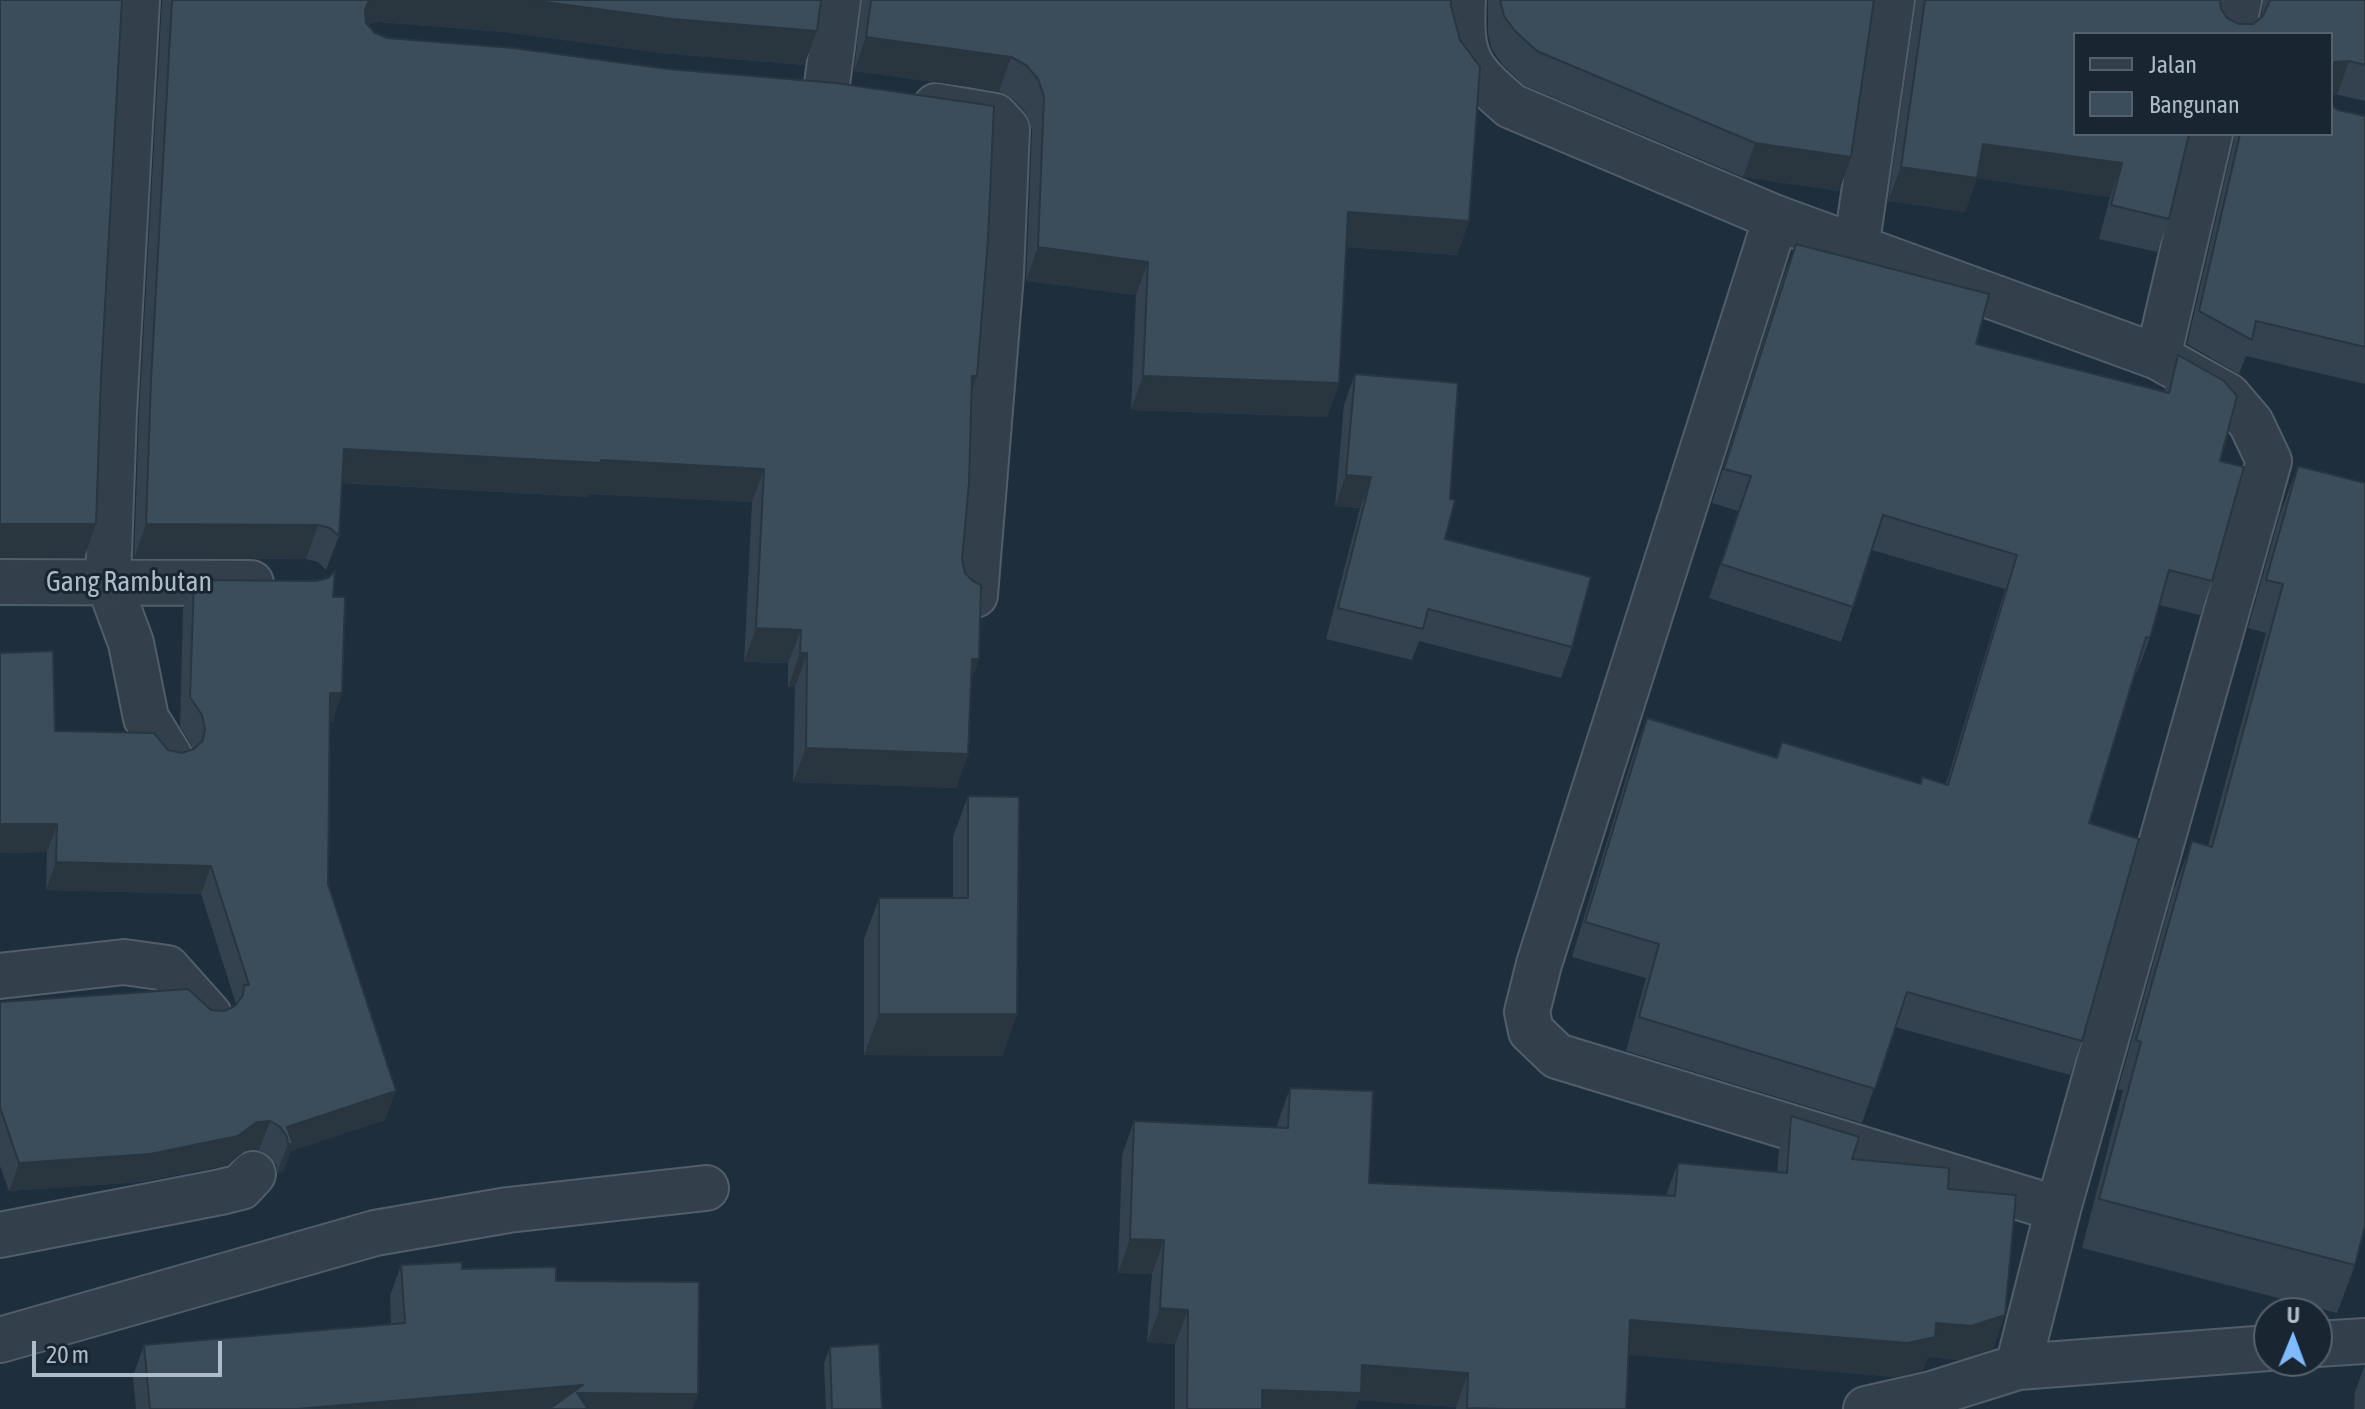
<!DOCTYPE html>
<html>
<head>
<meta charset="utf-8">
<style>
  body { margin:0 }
  #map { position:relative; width:2365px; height:1409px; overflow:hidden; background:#1f2e3c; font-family:"Asap Condensed",sans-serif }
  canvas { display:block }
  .legend { position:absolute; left:2073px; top:32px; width:260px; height:104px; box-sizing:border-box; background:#192530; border:2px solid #55616d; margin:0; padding:10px 14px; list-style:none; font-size:24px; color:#aebbc8 }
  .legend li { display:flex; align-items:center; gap:16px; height:40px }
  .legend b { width:40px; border:2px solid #55616d }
  .north { position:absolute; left:2253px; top:1297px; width:80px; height:80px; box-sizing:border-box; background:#192530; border:2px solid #55616d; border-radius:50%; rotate:1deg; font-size:22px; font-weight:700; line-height:32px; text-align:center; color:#aebbc8 }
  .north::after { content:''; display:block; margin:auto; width:28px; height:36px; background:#7cbcff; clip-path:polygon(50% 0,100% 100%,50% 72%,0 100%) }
  .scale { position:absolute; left:32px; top:1341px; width:190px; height:36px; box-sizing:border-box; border:4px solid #aebbc8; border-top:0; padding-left:10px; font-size:24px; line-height:28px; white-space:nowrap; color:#aebbc8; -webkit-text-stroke:6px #192530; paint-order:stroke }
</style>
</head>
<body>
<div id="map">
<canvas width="2365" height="1409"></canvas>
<ul class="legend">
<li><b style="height:10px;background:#33404c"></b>Jalan</li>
<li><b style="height:22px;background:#3b4d5b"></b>Bangunan</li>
</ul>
<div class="north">U</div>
<div class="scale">20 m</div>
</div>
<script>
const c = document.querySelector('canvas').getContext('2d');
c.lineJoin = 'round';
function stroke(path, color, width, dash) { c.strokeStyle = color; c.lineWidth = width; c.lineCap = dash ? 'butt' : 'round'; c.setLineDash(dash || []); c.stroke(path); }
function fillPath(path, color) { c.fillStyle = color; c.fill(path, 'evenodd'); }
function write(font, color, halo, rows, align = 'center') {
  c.font = font + ' "Asap Condensed",sans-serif'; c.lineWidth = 6; c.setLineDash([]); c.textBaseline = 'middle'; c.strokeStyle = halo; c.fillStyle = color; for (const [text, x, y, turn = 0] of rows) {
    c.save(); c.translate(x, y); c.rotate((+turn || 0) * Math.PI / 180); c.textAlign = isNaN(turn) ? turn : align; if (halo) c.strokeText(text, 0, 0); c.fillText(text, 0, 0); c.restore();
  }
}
const minor = new Path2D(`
  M137,0L114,413L108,581L131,643L146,718L170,757
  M1463,0C1460,59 1467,68 1511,106L1776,218L2158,357L2228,396L2251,423L2269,461L2058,1209L2018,1367L1932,1394L1866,1409
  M2232,34L2239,0
  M826,92L838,0
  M936,106L995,116L1007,129L1001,274L975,595
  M1776,218L1539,964L1527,1012L1531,1031L1557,1056L2058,1209
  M1856,249L1892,0
  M2158,357L2210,134
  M0,582L251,583
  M0,976L124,962L167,968L209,1015
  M0,1235L221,1192L241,1187L253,1174
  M0,1340L375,1233L508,1210L706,1188
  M2317,1344L2365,1341
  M2018,1367L2269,1348`);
stroke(minor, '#515e6a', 48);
stroke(minor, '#33404c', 44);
fillPath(new Path2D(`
  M162,0H821L817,31L804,65L661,53L505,32L379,22L368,24L375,33L972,391L962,559L979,659L971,681L968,754L956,788L793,782L795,687H788V663L744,662L752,502L589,494L588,497L342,483L339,536L326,570L318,562L306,559L134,558L139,414Z
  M862,0H1451L1469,221L1457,255L1346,247L1339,383L1327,417L1131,410L1136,295L1026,281L1032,130L1026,113L1013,99L999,91L854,71Z
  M1488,0H1874L1851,157L1839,191L1743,177L1524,85L1503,65L1492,50L1488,34Z
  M1916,0H2220L2221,9L2227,18L2239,24H2253L2261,18L2263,5V0H2365V101L2075,34L2189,134L2169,219L2157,252L2099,239L2110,197L1977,178L1965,212L1888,201Z
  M2338,110L2365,116V384L2246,356L2239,374L2187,344L2234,140V134H2331Z
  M1796,244L1976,344L2164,392L2178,355L2220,461L2212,581L2200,615L2159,605L2150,638L2137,672H2135L2089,823L2082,1041L2070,1075L1895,1027L1862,1123L1626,1051L1646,978L1572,957L1634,752L1647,718L1776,758L1782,742L1920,784H1946L2005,589L1872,550L1841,642L1709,598L1738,511L1712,503L1783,278Z
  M1355,374L1445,539L1572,647L1561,678L1419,641L1412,660L1326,639L1360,508L1335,506L1344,405Z
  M2298,466L2355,1265L2337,1313L2082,1248L2123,1090L2118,1089L2174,889L2192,841L2208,846L2266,633L2248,628L2280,514Z
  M194,580L333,597L342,693L332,722H330L328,884L385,1120L291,1151L283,1172L277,1173V1166L269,1155L259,1150H246L228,1165L140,1182L9,1191L0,1166V1002L224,1011L236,1004L201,894L46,890L47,852L0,853V653L55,731L182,753L193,750L191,744L180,726L183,608Z
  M968,796L1017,1014L1002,1056L864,1055V939L879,898H953V837Z
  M1290,1088L1369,1183L1666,1195L1678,1163L1777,1172L1779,1150L1791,1116L1852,1159L1948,1189L1993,1349L1958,1360L1928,1357L1923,1370L1896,1377L1628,1354L1626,1409H1456V1407L1358,1400L1355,1409H1175V1344L1147,1342L1152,1274L1118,1273L1122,1155L1134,1121L1277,1127L1278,1122Z
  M401,1265L462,1269L556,1281L698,1394L692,1409H136L133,1376L144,1345L391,1325L390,1296Z
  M830,1347L882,1409H826L824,1363Z
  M2365,1364V1409H2354L2355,1392Z`), '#33424e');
fillPath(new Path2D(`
  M369,0H530L817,31L804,65L661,53L505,32L379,22L366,25L357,32Z
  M866,37L1011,57L999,91L854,71Z
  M2349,61L2337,95H2331V64L2335,62Z
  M1755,143L1851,157L1839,191L1743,177Z
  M1983,144L2122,163L2110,197L1977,178L1965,212L1888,201L1901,167Z
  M1348,212L1469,221L1457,255L1336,246Z
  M1038,247L1148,262L1136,295L1026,281Z
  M972,376H977L965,410Z
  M1143,376L1339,383L1327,417L1131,410Z
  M344,449L601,460L764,469L752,502L589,494L588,497L332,482Z
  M1346,475L1371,477L1360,508L1335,506Z
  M0,524H96L84,558H0Z
  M146,524L318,525L306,559L134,558Z
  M756,628L801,630L788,663L744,662Z
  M800,653H807L795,687H788Z
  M972,659H979L967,693Z
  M330,693H342L332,722H320Z
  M806,748L968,754L956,788L793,782Z
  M0,824H57L47,852L0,853Z
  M56,862L211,866L201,894L46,890Z
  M879,1014H1017L1002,1056L864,1055Z
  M396,1091L385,1120L291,1151L283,1172L277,1173L288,1144L287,1127Z
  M270,1121L259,1150H246L228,1165L140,1182L9,1191L19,1163L257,1122Z
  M1130,1239L1164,1240L1152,1274L1118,1273Z
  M1160,1308L1188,1310L1175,1344L1147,1342Z
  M2005,1315L1993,1349L1958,1360L1928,1357L1923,1370L1896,1377L1617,1354L1630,1320L1936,1323Z
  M1362,1365L1468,1373L1456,1407L1358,1400L1355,1409H1255L1262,1390Z
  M583,1385L698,1394L692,1409H296Z`), '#293640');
const building = new Path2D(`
  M0,0H122L101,378L96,524H0Z
  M172,0H369L365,10L366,23L375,33L387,38L513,48L668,69L836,83L994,106L988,239L977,376H972L969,483L962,559L965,573L973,581L981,585L979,659H972L968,754L806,748L807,653H800L801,630L756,628L764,469L601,460V463L344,449L339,536L330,528L318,525L146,524L151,380Z
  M530,0H821L817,31L673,19Z
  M871,0H1451V6L1460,40L1480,67L1469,221L1348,212L1339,383L1143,376L1148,262L1038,247L1044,96L1038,79L1026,65L1011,57L866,37Z
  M1500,0H1874L1851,157L1755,143L1537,51L1515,31L1504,16Z
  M1925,0H2220L2221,9L2227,18L2239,24H2253L2263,16L2270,0H2365V65L2349,61L2335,62L2331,64V34H2075V134H2189L2169,219L2111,205L2122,163L1983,144L1977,178L1901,167Z
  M2331,106L2338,110L2365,116V347L2256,321L2252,340L2199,311L2240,134H2331Z
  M1796,244L1989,294L1976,344L2169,393L2178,355L2224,381L2237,396L2220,461L2244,467L2212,581L2169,570L2150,638L2146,637L2089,823L2139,839L2082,1041L1907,992L1875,1089L1639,1017L1659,944L1585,922L1647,718L1777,758L1782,742L1921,784L1922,777L1948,785L2017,555L1883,515L1853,607L1721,564L1751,476L1724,469Z
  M1355,374L1458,383L1450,499L1455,500L1445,539L1591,577L1572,647L1428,609L1423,629L1338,608L1371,477L1346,475Z
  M2298,466L2365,483V1226L2355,1265L2099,1199L2141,1042L2136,1040L2192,841L2212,847L2283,584L2266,580Z
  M335,571L333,597H345L342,693H330L328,884L396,1091L287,1127L293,1144H288L287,1137L280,1127L270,1121L257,1122L238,1136L150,1154L19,1163L0,1107V1002L188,989L211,1010L224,1011L235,1006L243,995L244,985H249L211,866L56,862L57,824H0V653L53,651L55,731L154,733L168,750L182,753L194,749L203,740L205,729L202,715L190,697L194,580L316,581L328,578Z
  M968,796L1019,797L1017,1014H879V898H968Z
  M1290,1088L1373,1091L1369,1183L1675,1196L1678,1163L1787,1173L1791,1116L1859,1137L1852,1159L1949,1168L1948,1189L2016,1195L2005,1315L1971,1326L1936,1323L1935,1337L1908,1343L1630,1320L1626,1409H1506L1467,1408L1468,1373L1362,1365L1361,1393L1262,1390V1409H1187L1188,1310L1160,1308L1164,1240L1130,1239L1134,1121L1288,1128Z
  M462,1262V1269L556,1267V1281L699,1282L698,1394L577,1393L588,1409H549L583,1385L296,1409H150L144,1345L405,1323L401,1265Z
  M879,1344L882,1409H832L830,1347Z`);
fillPath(building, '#3b4d5b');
stroke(building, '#293640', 2);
write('28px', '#aebbc8', '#192530', [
  ["Gang Rambutan",129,582]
]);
</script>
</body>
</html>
